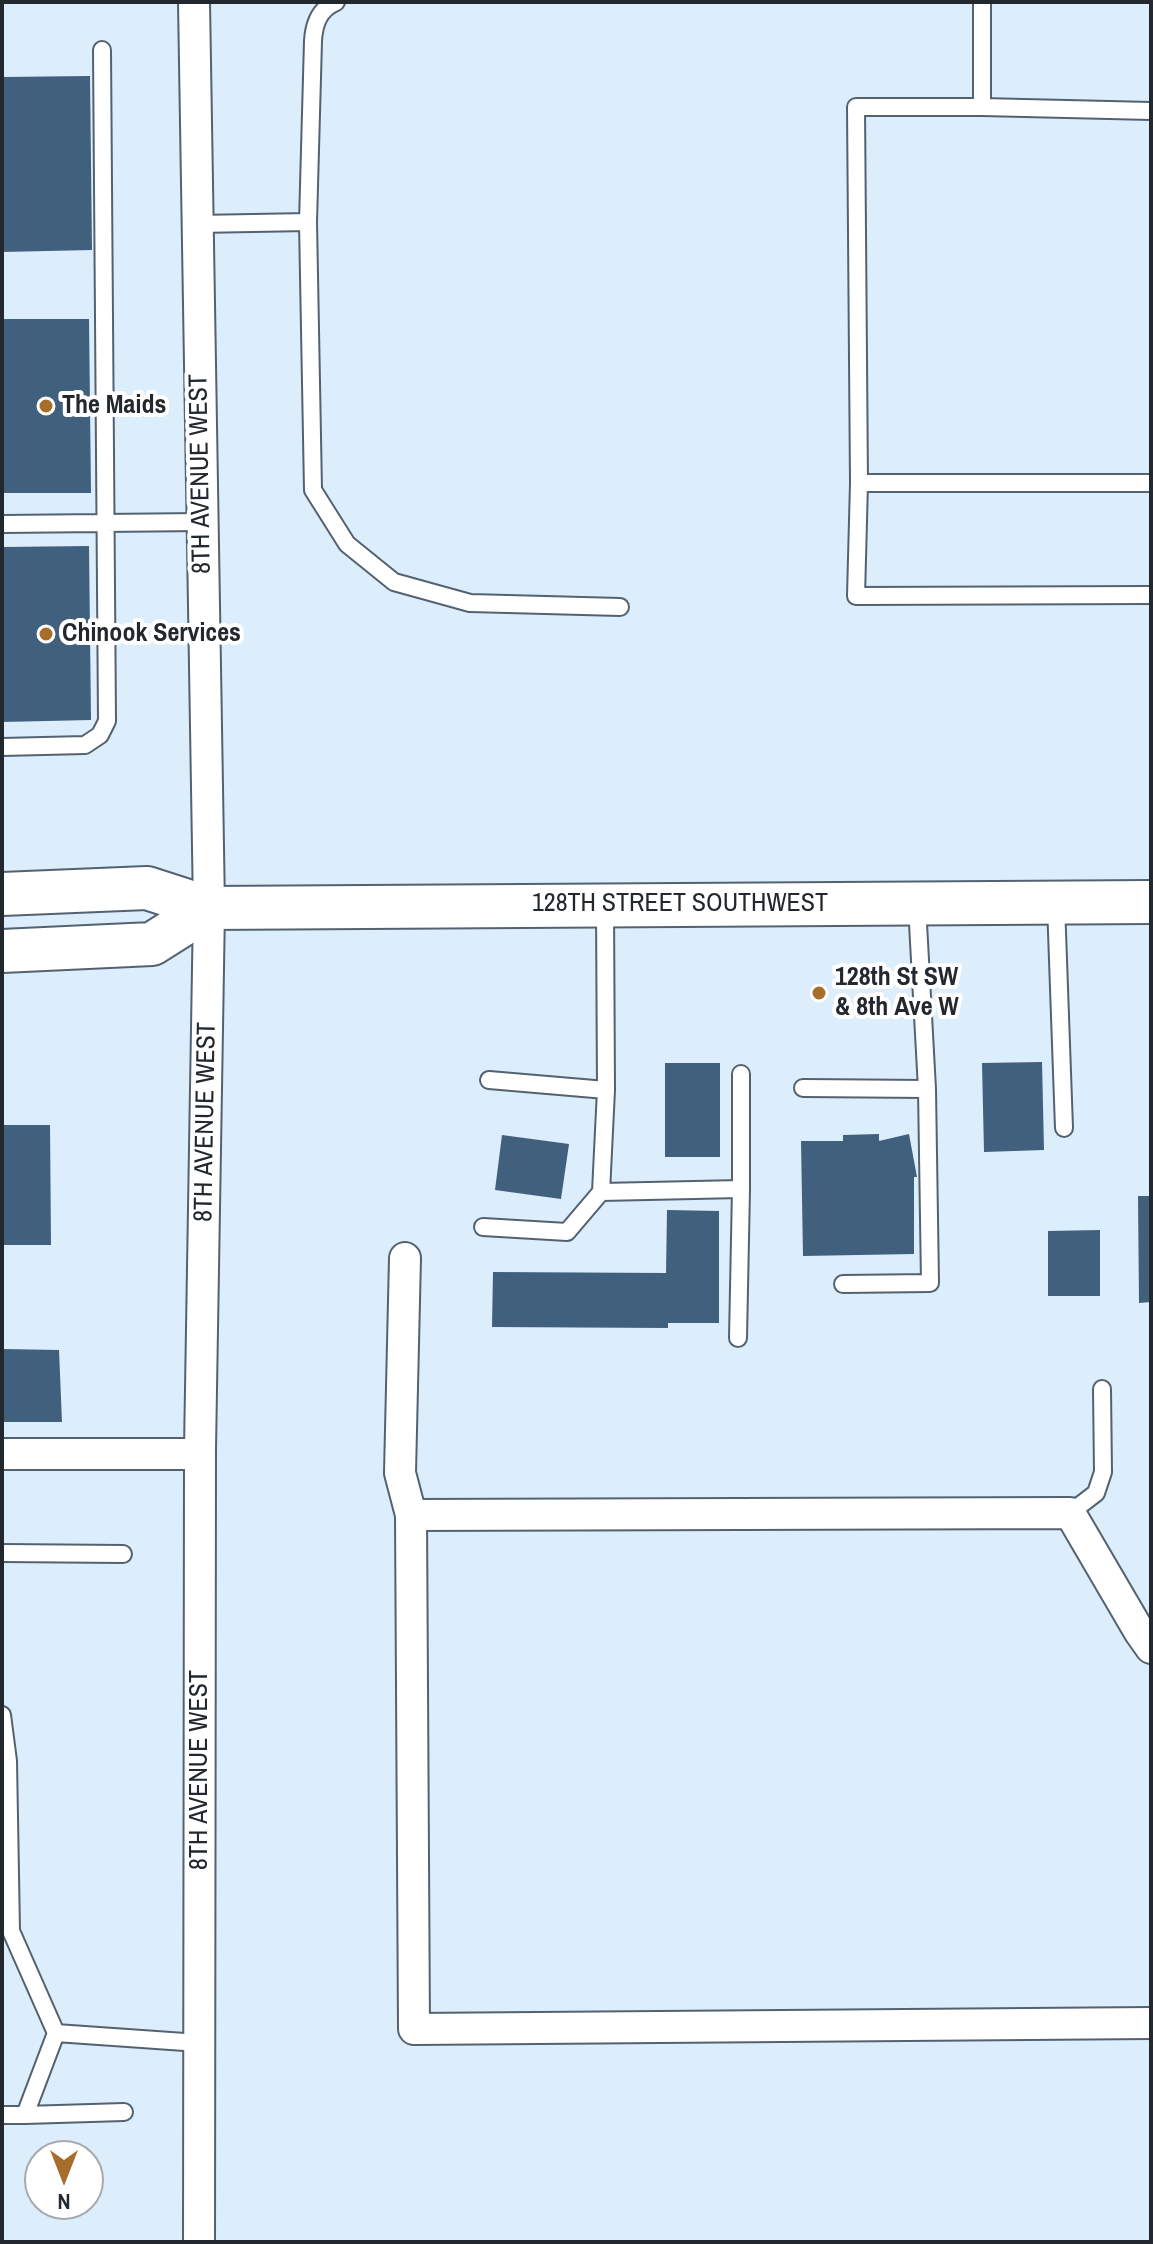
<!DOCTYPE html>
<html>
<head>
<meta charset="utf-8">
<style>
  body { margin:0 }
  #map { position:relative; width:1153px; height:2244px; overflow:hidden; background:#dcedfc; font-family:"Archivo Narrow",sans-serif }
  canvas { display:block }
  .frame { position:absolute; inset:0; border:4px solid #22282d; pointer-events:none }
  .north { position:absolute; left:24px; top:2140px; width:80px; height:80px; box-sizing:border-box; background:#fff; border:2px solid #a7a9ab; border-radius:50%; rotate:180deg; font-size:22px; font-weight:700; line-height:32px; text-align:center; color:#22282d }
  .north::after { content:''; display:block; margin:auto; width:28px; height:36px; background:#a66d2b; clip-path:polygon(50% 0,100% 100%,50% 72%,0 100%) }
</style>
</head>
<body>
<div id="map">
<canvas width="1153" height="2244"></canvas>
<div class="frame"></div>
<div class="north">N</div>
</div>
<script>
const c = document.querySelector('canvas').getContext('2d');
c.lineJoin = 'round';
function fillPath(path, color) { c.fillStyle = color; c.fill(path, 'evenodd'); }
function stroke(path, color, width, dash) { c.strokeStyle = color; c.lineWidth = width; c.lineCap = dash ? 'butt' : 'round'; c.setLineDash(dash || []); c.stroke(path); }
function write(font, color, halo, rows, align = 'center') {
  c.font = font + ' "Archivo Narrow",sans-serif'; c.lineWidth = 8; c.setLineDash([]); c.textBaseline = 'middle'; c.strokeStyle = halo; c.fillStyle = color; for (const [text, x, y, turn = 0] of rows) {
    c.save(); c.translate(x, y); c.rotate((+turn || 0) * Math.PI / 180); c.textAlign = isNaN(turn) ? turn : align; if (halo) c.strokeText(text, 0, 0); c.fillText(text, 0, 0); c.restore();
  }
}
fillPath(new Path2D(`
  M90,76L92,250L2,252V77Z
  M2,319H89L91,493H2Z
  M89,546L91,720L2,722V547Z
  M1042,1062L1044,1150L984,1152L982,1063Z
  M665,1063H720V1157H665Z
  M2,1125H50L51,1245H2Z
  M879,1134V1141L909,1134L917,1177H914V1254L803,1256L801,1141H843V1135Z
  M502,1135L569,1144L561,1199L495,1190Z
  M1138,1196H1151V1302L1139,1303Z
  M667,1210L719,1211V1323H668V1328L492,1327L493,1272L666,1273Z
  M1100,1230V1296H1048V1231Z
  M2,1349L59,1350L62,1422H2Z`), '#40607d');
const lane = new Path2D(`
  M336,2C319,9 314,24 313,41L308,222L313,490L347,544L394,582L470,603L620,607
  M982,2V107H856L859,483L856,596L1151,595
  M982,107L1151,111
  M197,224L308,222
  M859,483H1151
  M2,524L202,522
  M2,747L85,745L100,735L107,721L102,50
  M1056,904L1064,1128
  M605,906L606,1090L601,1192L741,1189L738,1338
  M741,1074V1189
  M489,1080L606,1090
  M803,1088L927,1089
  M483,1227L567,1232L601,1192
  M843,1284L930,1283L927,1089L917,905
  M1070,1513L1096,1493L1103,1472L1102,1389
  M2,1553L123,1554
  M2,1715L8,1761L11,1931L56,2033L199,2043
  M56,2033L25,2115L124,2112
  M2,2115H25`);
const street = new Path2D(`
  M194,2L209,908L200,1449L199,2242
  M405,1258L400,1473L411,1515L414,2029L1151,2023
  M2,1454H200
  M411,1515L1070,1513L1139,1631L1151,1648`);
const secondary = new Path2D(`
  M2,894L147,888L209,908L1151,902
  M2,951L152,944L209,908`);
stroke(lane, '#54626f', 20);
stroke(street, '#54626f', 34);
stroke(secondary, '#54626f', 46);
stroke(lane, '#fff', 16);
stroke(street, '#fff', 30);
stroke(secondary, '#fff', 42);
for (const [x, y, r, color] of [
  [46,406,8,"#a66d2b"],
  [46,634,8,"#a66d2b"],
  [819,993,8,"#a66d2b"]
]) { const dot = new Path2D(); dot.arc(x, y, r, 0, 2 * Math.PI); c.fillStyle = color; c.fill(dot); stroke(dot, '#fff', 3); }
write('bold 26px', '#22282d', '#fff', [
  ["The Maids",62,406],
  ["Chinook Services",62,634],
  ["128th St SW",835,978],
  ["& 8th Ave W",835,1008]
], 'left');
write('26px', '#22282d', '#fff', [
  ["8TH AVENUE WEST",201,474,-91],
  ["128TH STREET SOUTHWEST",680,904],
  ["8TH AVENUE WEST",206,1122,-89],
  ["8TH AVENUE WEST",200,1770,-90]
]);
</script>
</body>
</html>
